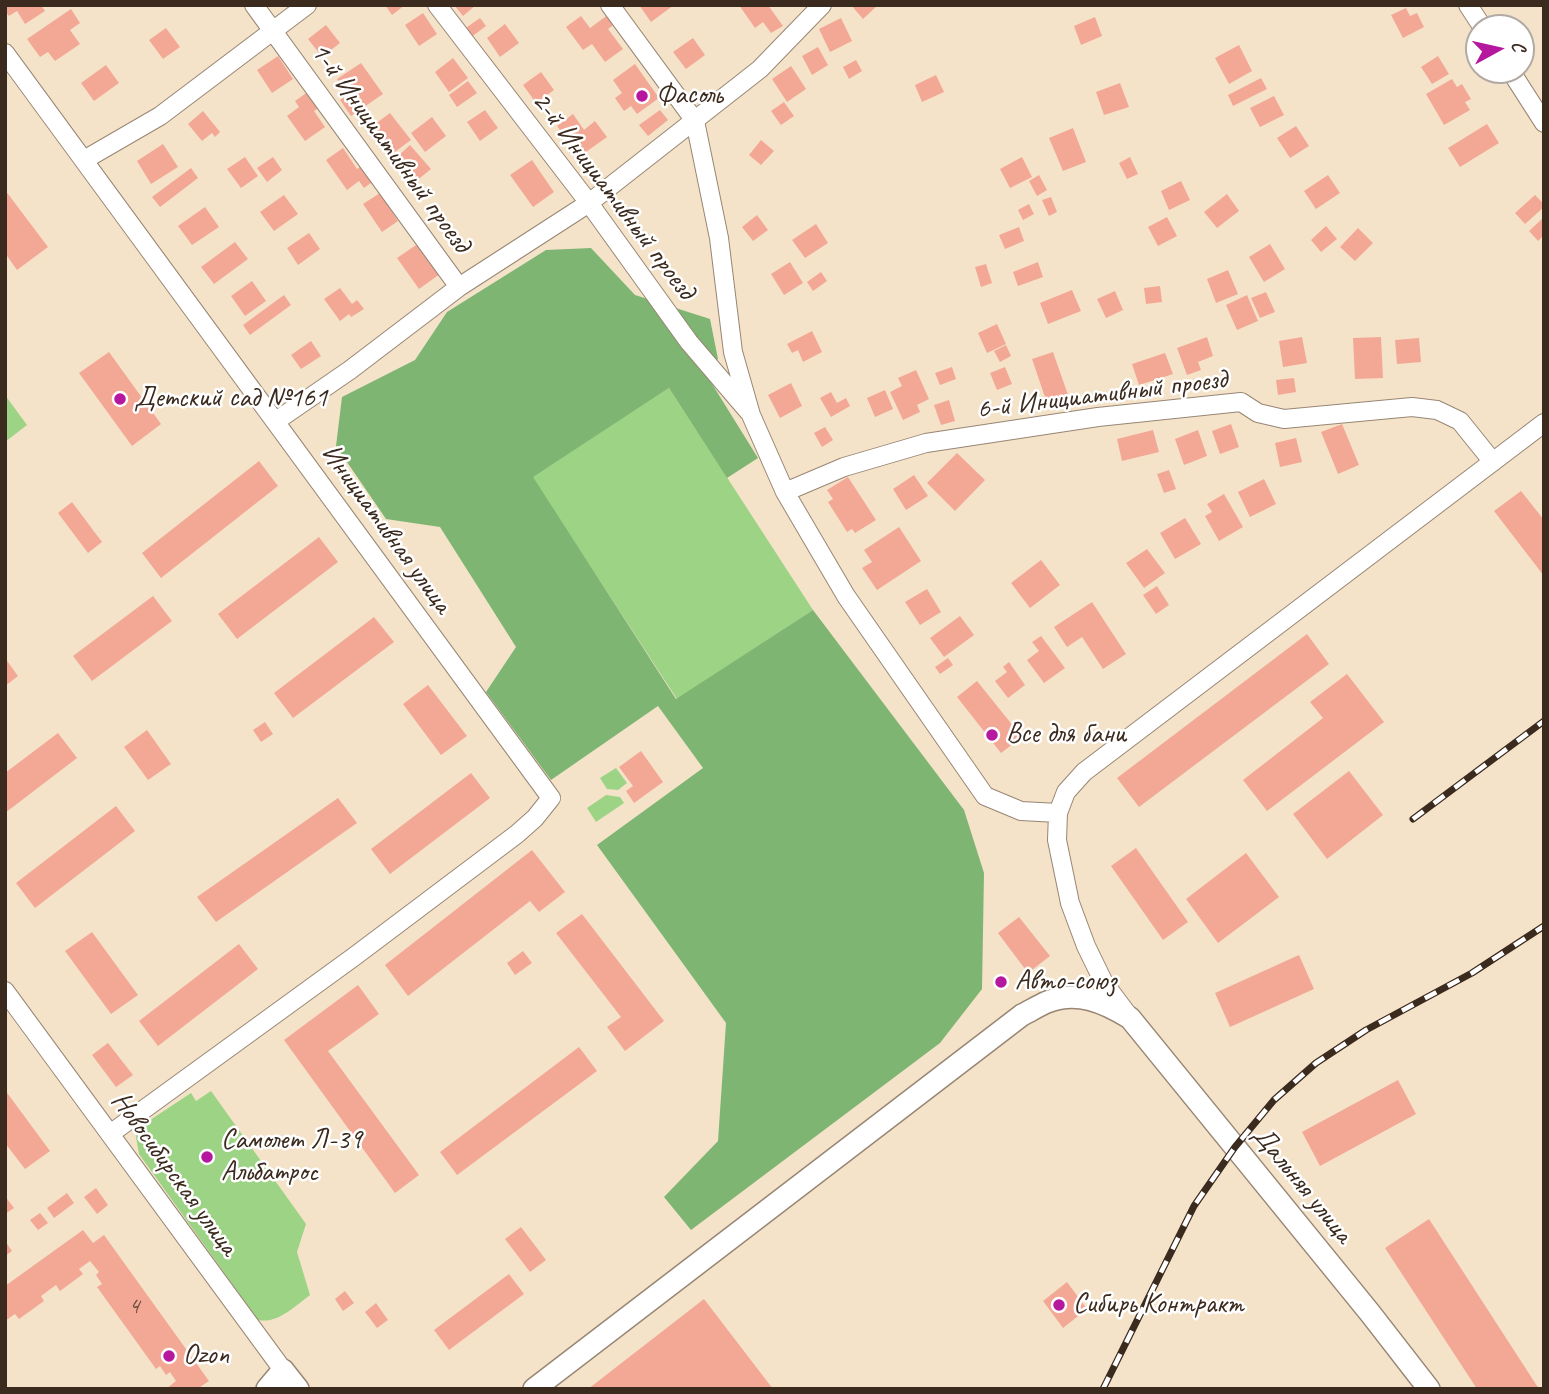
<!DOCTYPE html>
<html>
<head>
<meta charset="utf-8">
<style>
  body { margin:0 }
  #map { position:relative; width:1549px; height:1394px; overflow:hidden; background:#f4e3c9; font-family:Caveat,sans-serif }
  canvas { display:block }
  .frame { position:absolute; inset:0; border:7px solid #3b2a1e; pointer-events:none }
  .north { position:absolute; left:1465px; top:14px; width:70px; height:70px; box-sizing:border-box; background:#fff; border:2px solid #b1aaa5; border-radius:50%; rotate:82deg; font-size:19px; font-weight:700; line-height:28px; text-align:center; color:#3b2a1e }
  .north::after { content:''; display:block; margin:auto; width:24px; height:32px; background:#b5179e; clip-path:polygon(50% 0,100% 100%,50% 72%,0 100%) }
</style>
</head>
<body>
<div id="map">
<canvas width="1549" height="1394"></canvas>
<div class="frame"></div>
<div class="north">С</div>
</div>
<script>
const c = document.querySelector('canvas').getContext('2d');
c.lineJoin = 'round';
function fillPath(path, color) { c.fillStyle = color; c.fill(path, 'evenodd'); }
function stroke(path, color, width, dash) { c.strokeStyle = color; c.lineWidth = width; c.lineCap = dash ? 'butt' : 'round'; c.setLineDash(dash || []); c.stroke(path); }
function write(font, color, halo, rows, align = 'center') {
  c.font = font + ' Caveat,sans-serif'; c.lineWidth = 5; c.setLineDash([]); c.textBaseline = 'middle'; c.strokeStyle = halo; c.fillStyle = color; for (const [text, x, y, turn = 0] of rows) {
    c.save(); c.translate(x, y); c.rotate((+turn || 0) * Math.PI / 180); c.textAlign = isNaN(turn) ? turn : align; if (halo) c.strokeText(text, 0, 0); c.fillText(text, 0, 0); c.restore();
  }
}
fillPath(new Path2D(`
  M669,388L813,610L677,699L532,477Z
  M5,395L27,425L5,442Z
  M616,768L627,783L618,790L607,789L600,778Z
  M606,795L620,797L624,803L596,822L587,808Z
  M211,1091L306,1224L297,1252L310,1295C295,1306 278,1324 258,1320L139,1154L136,1137L138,1128L191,1093L196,1101Z`), '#9dd385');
fillPath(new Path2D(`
  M591,248L635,295L710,319L718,359L704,371L758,458L727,478L669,388L533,477L676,699L813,610L964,810L984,873L982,989L940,1043L691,1230L664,1197L718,1141L726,1023L597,845L703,768L658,706L551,780L486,692L516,647L440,527L386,519L336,446L342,397L415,360L447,312L546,250Z`), '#7eb572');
fillPath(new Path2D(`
  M5,5H41L45,11L25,24L17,11L9,16L5,11Z
  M385,5H405L392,15Z
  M454,5H476L463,16Z
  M639,5H674L651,22Z
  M739,5H768L783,26L771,33L763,22L755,28Z
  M851,5H878L863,19Z
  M1406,8L1410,16L1417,13L1424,27L1403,38L1391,15Z
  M71,9L80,23L70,30L80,44L55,61L48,52L40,57L27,39Z
  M423,13L437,34L419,46L405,25Z
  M609,14L616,23L608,29L623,49L605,62L592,44L583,50L566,27L581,16L590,28Z
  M1095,17L1102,36L1081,45L1074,26Z
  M480,18L486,26L466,41L460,32Z
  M841,18L852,41L830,52L819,29Z
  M505,24L519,43L500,57L487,38Z
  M326,25L340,43L322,57L308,39Z
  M166,28L180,47L163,59L149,40Z
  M693,38L705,55L686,69L673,52Z
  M1239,45L1252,71L1229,84L1215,58Z
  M818,47L828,65L812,75L802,56Z
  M278,56L293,79L272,93L257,70Z
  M1438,56L1449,74L1432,84L1421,67Z
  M453,58L468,78L449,92L435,72Z
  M856,60L862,71L849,79L843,67Z
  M361,63L383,94L351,116L340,100L348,95L337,79Z
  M635,64L659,98L637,114L631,106L624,111L615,98L622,93L613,80Z
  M106,65L119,83L94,101L81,83Z
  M791,66L806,89L787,102L772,79Z
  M541,72L554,90L536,103L523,85Z
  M936,75L944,92L922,102L915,85Z
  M1261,78L1267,89L1233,106L1228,95Z
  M1452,79L1457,87L1462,84L1471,99L1465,102L1470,110L1444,125L1426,94Z
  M468,81L477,93L457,107L449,95Z
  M1120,83L1129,107L1104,115L1096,92Z
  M309,91L320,107L314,111L325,127L305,141L287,116L299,107L295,101Z
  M1274,96L1284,115L1260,127L1250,108Z
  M784,102L794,116L781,125L771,111Z
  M485,110L498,128L480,141L467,122Z
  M660,110L668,120L648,136L639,125Z
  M203,111L220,132L215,137L212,133L202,141L188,124Z
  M390,113L411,140L392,154L371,127Z
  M573,114L584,130L595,121L607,137L579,157L557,126Z
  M432,117L446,136L425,152L411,133Z
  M1487,124L1499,143L1460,167L1448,148Z
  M1296,126L1309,146L1290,158L1277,138Z
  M1073,128L1086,162L1063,171L1049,138Z
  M761,140L774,151L761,165L749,155Z
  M163,144L178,167L151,184L137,161Z
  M410,145L431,169L415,182L395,159Z
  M343,148L357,169L364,164L375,180L364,188L359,181L347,190L326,160Z
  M245,157L258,176L241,188L227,169Z
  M273,157L282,170L267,182L257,168Z
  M1022,157L1032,177L1010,188L1000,169Z
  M1130,157L1138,174L1127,179L1119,163Z
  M532,160L554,192L533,207L510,175Z
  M191,168L198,178L160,207L152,197Z
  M1039,175L1047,190L1037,196L1029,181Z
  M1328,175L1340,193L1316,209L1304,191Z
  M1181,181L1190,200L1169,210L1161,191Z
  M5,190L48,247L17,270L5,253Z
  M380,193L398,221L382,232L363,204Z
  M1227,194L1239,211L1217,228L1204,212Z
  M284,195L298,214L274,231L260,212Z
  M1535,195L1544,204V207L1525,224L1515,213Z
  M1051,197L1057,212L1049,216L1042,200Z
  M1029,204L1034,214L1023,220L1018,210Z
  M205,207L219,227L192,245L178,226Z
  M757,215L768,230L753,241L742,227Z
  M1167,217L1177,236L1158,246L1148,227Z
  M1544,217V235L1538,241L1529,231Z
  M816,224L828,243L805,258L792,240Z
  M1326,226L1337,239L1321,252L1311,240Z
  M1019,227L1024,241L1005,249L999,235Z
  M1358,228L1373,243L1355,261L1340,247Z
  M309,233L320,249L298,265L287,248Z
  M235,242L248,259L214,284L201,267Z
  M419,243L440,274L419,289L397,258Z
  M1270,244L1285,269L1264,282L1249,257Z
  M790,262L803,283L784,295L771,274Z
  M1038,262L1043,277L1018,286L1013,272Z
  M986,264L992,283L981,287L975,267Z
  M1228,270L1238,294L1216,303L1207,279Z
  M821,272L827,281L813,291L807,282Z
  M252,281L266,301L245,316L231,296Z
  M1160,286L1162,302L1146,304L1144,288Z
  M340,288L352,304L357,300L364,309L351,317L349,314L340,321L324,299Z
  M1072,290L1081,311L1048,324L1040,303Z
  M1115,291L1123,310L1106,318L1097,299Z
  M1266,292L1275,312L1260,318L1251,298Z
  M284,295L291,305L250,335L243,325Z
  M1247,295L1258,321L1237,330L1226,305Z
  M997,324L1006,344L987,353L978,333Z
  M812,331L822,352L803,362L798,350L792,353L787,344Z
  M1207,337L1213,356L1198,362L1201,370L1187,375L1177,348Z
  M1302,337L1307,363L1283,367L1279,341Z
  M1381,337L1383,378L1355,379L1353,338Z
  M1419,338L1421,362L1397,364L1395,340Z
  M311,341L321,356L301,369L291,355Z
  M1006,345L1011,356L1000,362L994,351Z
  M109,352L161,424L132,446L79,373Z
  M1053,352L1068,395L1047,403L1032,359Z
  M1165,353L1173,374L1139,385L1132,364Z
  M952,367L956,379L940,385L935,373Z
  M1005,367L1012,384L997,390L990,373Z
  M916,370L929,399L917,405L920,412L903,420L890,392L902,386L898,378Z
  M1294,378L1296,392L1278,395L1276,380Z
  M791,383L802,406L780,418L768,395Z
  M885,390L893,409L875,417L867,398Z
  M831,392L837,403L846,398L850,406L831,417L820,398Z
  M949,400L955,421L941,425L934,405Z
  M1231,424L1239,447L1220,454L1212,431Z
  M1342,424L1359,465L1338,474L1321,432Z
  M825,427L833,440L822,447L814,433Z
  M1153,430L1159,452L1122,461L1117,439Z
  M1198,430L1207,456L1184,465L1175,439Z
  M1296,438L1302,462L1280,467L1275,443Z
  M957,453L985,480L955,511L927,483Z
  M259,461L278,486L161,578L142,553Z
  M1169,470L1176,489L1164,493L1157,474Z
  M914,475L928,496L906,510L893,489Z
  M848,477L876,520L855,533L852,529L847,532L828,502L833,499L827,490Z
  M1264,479L1276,504L1250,517L1238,492Z
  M1521,491L1544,520V576L1494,511Z
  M1224,494L1243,527L1219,541L1205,516L1212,512L1207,504Z
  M72,502L102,542L88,553L58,513Z
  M1185,518L1201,544L1175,559L1160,533Z
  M899,527L921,561L877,590L862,568L872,562L864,550Z
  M319,537L338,562L237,639L218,614Z
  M1147,549L1165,573L1144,588L1126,563Z
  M1041,560L1060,585L1030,608L1011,583Z
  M1157,586L1169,605L1156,614L1143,595Z
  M927,589L941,612L920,625L905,602Z
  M153,596L172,621L92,681L73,656Z
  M1092,602L1126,654L1103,669L1082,637L1067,647L1054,627Z
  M960,616L974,635L944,657L930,638Z
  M374,617L394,642L293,718L274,693Z
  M1307,634L1329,664L1139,807L1117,778Z
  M1041,636L1065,668L1044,683L1027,660L1039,651L1032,642Z
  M5,658L18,676L5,686Z
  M948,658L953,665L940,674L935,667Z
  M1009,662L1025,685L1008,698L995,681L1007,672L1003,667Z
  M1347,674L1384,722L1267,811L1243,780L1323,718L1310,702Z
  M977,681L1022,737L1001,753L957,697Z
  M428,685L467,736L441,755L403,704Z
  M265,722L273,734L261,742L253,730Z
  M147,730L171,764L148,780L124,747Z
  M58,733L77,758L5,813V773Z
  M641,751L663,782L634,803L626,791L633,786L619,767Z
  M1349,771L1383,815L1327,859L1293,814Z
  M471,773L490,798L390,874L371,849Z
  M338,798L357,823L216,922L197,897Z
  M116,806L135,831L35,908L16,883Z
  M1136,848L1188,922L1163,940L1111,866Z
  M532,850L565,892L539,912L530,901L408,996L385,965Z
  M1246,853L1279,897L1218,943L1186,899Z
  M582,914L664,1021L625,1051L607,1027L621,1017L556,933Z
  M1019,917L1050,956L1028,973L998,933Z
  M92,932L138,995L111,1014L65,951Z
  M239,944L258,969L158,1046L139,1021Z
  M523,951L532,963L515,975L507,963Z
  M1299,955L1314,989L1230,1027L1215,993Z
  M358,985L379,1014L328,1051L419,1175L395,1193L284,1040Z
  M108,1043L133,1075L116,1087L92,1055Z
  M579,1047L597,1071L457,1175L440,1152Z
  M1398,1080L1416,1114L1320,1166L1302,1132Z
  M5,1090L50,1151L25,1169L5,1143Z
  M96,1188L108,1205L97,1214L84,1197Z
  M67,1193L74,1203L54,1218L47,1208Z
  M5,1196L14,1208L5,1214Z
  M40,1213L48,1223L38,1230L30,1220Z
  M1429,1219L1539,1389H1477L1385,1248Z
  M521,1227L546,1260L530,1272L505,1239Z
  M83,1230L93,1243L104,1235L209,1381L200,1387L201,1389H166L176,1381L170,1372L166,1375L160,1366L156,1369L97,1287L102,1284L96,1275L99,1272L90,1261L79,1269L83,1274L60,1291L56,1285L41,1296L44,1301L19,1319L15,1314L5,1321V1286Z
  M5,1241L12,1251L5,1256Z
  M509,1274L524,1294L449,1350L434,1330Z
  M1067,1282L1087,1309L1063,1328L1043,1301Z
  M345,1291L354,1303L343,1311L335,1299Z
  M704,1299L773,1389H588Z
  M376,1303L388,1320L377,1328L365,1312Z`), '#f3a896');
const minor = new Path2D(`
  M254,5L459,287
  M437,5L589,203L689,342L748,411
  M610,5L695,121L719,238L733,352L751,415L785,492L846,596L985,796L1021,811L1058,813
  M1468,5L1483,28
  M5,53L551,798L535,818L517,834L355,956L110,1134
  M1510,70L1544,123
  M84,160L160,116L307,5
  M276,421L350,370L459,287L589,203L760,69L822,5
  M785,492L844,467L926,443L1098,417L1241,402L1258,413L1284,419L1412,407L1437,410L1460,421L1493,462
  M5,991L283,1370
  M1128,1015L1104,983L1086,946L1070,903L1057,840L1058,813L1066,792L1084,772L1544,423`);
const major = new Path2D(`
  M267,1389L283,1370L298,1389
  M534,1389L1022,1015C1030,1011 1038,1006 1047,1002C1077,990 1104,1002 1130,1018L1370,1313L1429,1389`);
stroke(minor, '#988674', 20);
stroke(major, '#988674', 24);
stroke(minor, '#fff', 18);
stroke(major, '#fff', 21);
const rail = new Path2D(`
  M1413,819L1544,721
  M1103,1389L1194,1206L1235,1147L1274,1100L1316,1063L1366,1030L1472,973L1544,926`);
stroke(rail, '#3b2a1e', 7);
stroke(rail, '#fff', 4.5, [13]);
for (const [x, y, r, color] of [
  [642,96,7,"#b5179e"],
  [120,399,7,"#b5179e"],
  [992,735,7,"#b5179e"],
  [1001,982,7,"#b5179e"],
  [207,1157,7,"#b5179e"],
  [1059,1305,7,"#b5179e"],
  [169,1356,7,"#b5179e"]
]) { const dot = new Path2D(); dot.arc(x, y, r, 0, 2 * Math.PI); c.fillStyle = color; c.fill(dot); stroke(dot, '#fff', 2.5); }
write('24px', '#694a3c', null, [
  ["4",134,1307]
]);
write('28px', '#3b2a1e', '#fff', [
  ["Фасоль",656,96],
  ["Детский сад №161",134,399],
  ["Все для бани",1006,735],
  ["Авто-союз",1015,982],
  ["Самолет Л-39",221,1141],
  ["Альбатрос",221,1173],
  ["Сибирь Контракт",1073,1305],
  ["Ozon",183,1356]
], 'left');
write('28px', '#3b2a1e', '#fff', [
  ["1-й Инициативный проезд",390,148,54],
  ["2-й Инициативный проезд",613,196,53],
  ["6-й Инициативный проезд",1102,395,-7],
  ["Инициативная улица",386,529,54],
  ["Новосибирская улица",174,1174,54],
  ["Дальняя улица",1302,1185,51]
]);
</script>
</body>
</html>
